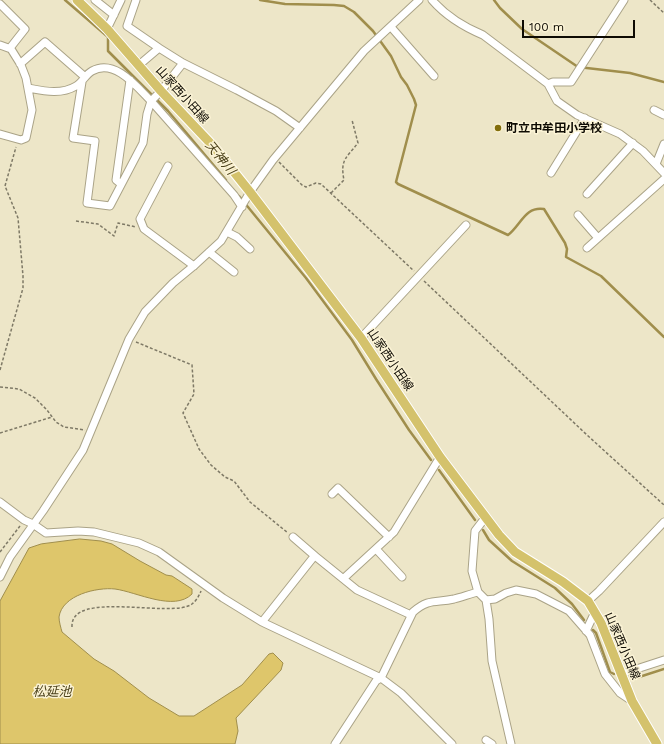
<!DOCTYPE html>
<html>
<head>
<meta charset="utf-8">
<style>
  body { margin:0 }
  #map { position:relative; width:664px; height:744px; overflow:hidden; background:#ede6c8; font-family:"Work Sans",sans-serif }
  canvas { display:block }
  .scale { position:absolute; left:522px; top:20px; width:113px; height:18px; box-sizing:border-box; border:2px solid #0e0b03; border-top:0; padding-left:5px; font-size:12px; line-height:14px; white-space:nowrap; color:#0e0b03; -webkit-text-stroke:3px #fbf3d5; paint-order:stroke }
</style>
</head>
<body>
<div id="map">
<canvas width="664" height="744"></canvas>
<div class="scale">100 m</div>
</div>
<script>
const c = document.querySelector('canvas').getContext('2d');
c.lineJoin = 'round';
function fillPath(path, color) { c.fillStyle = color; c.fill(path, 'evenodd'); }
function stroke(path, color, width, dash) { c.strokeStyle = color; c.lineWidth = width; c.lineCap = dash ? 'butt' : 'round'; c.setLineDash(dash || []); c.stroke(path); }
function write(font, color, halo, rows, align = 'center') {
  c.font = font + ' "Work Sans","Noto Sans JP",sans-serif'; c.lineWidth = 3; c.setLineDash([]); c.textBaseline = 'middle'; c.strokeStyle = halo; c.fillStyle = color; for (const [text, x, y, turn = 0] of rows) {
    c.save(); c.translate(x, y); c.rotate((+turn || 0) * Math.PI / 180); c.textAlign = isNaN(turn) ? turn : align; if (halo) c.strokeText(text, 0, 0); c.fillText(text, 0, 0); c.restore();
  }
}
const water = new Path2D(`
  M80,539L101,541L112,544L140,561L166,575L172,576L192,589V594C174,612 137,592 115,589C97,587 62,595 59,617C59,622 61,628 62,632L94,659L114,671L149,698L179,716H194L242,685L269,654L273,653L283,663L281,670L236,718L238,731L235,744H0V601L29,548L41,544Z`);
fillPath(water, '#dec66b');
stroke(water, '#a08e4c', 1);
stroke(new Path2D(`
  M65,0L108,37V51L168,111L226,180
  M260,0L285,4L334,5L344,6L354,12L373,31L391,56L401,77L407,85L414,99L416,105L396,182L398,184L508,235C521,225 525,206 544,209L565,243L567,249L566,257L601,276L664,337
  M494,0L500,8L522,29L578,67L630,73L664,82
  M239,196L306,278L352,340L376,379L409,430L431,460
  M439,470L475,520
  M483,530L489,540L512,561L555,588L572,604L584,620
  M593,630L596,633L610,672L614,674
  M636,678L664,669`), '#a08e4c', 2.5);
const minor = new Path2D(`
  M95,0L114,15
  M136,0L127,26L159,48
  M432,0C445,15 464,27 483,35L548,84L557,101L577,115L620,134L643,151L664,173
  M0,4L25,29L10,48
  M391,27L434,76
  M107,29L121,0
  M0,45L11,49L21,65L26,78L32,110L26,138L21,140L0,134
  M20,64L45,42L85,77
  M139,65L159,48L183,63L237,90L276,111L300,128
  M82,82L73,138L95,141L87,203L110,206L143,143L147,114L151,101
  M548,84L553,82H571L624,0
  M28,88C44,91 61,95 76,86C83,82 85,75 92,71C115,58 137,87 151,101L161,91L183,63
  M151,101L234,195L242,207
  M654,110L664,115
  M656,164L664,144
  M168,166L140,219L144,229L194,266
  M551,173L585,118
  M121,184L116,180L130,80
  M587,194L633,143
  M578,215L598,238
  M227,232L237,237L250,249
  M587,248L664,179
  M209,252L234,272
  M361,338L466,225
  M332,494L338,488L389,537
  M0,502L24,520L33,524L46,533L78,531L94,532L139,543L159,552L223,598L262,622L381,678L401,693L452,744
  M485,518L475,531L472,571L478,592L486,600L489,619L492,661L511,744
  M293,537L315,556
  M376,549L402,577
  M0,577L10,557L43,511L83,450L129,339L145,312L173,283L196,264L221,241L250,192L273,160L364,51L419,0
  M344,578L394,532L440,457
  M486,600L495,599L506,593L516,590L536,594L569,611L590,635L605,674L620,693L632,701
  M588,601L599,591L664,522
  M262,622L312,559L315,556L357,590L411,615
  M586,631L595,612
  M621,674L664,660
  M486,740L492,744
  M335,744L376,681L381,678L413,612C429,598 436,603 454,599C462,597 470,594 478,592`);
const major = new Path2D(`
  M77,0L107,29L161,91L213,146L250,192L361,338L440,457L499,535L515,552L563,582L588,601L601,623L632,701L657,744`);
stroke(minor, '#aaa387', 9);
stroke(major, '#fff', 11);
stroke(new Path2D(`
  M650,0L664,13
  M279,162L302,185L306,187L316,183L321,184L414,271
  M331,193L344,180C340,160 346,158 358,143L352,120
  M76,221L98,224L114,236L118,223L136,227
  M424,281L587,435L664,505
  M136,342L192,365L194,394L183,413L199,449L211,465L225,477L234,481L250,502L288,533
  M0,370L23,288V276L18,218L5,186L16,147
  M0,387L19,389L35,398L47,410L56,422L64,427L85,430
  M0,433L52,417
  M0,552L20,526
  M72,627C70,589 172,619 192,604C196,601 199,596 201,591`), '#7e7966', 1.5, [3, 2]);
stroke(minor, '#fff', 7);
stroke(major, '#d4c26c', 9);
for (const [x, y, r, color] of [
  [498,128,4,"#836e0b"]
]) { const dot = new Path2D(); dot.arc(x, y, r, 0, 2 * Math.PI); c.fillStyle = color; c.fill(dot); stroke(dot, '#fbf3d5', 1.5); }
write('12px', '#0e0b03', '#fbf3d5', [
  ["山家西小田線",182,95,48],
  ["山家西小田線",390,360,56],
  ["山家西小田線",622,646,67]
]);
write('bold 12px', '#0e0b03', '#fbf3d5', [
  ["町立中牟田小学校",506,128]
], 'left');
write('italic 13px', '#4b411a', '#fbf3d5', [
  ["天神川",220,158,51],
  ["松延池",52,692]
]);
</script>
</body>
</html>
